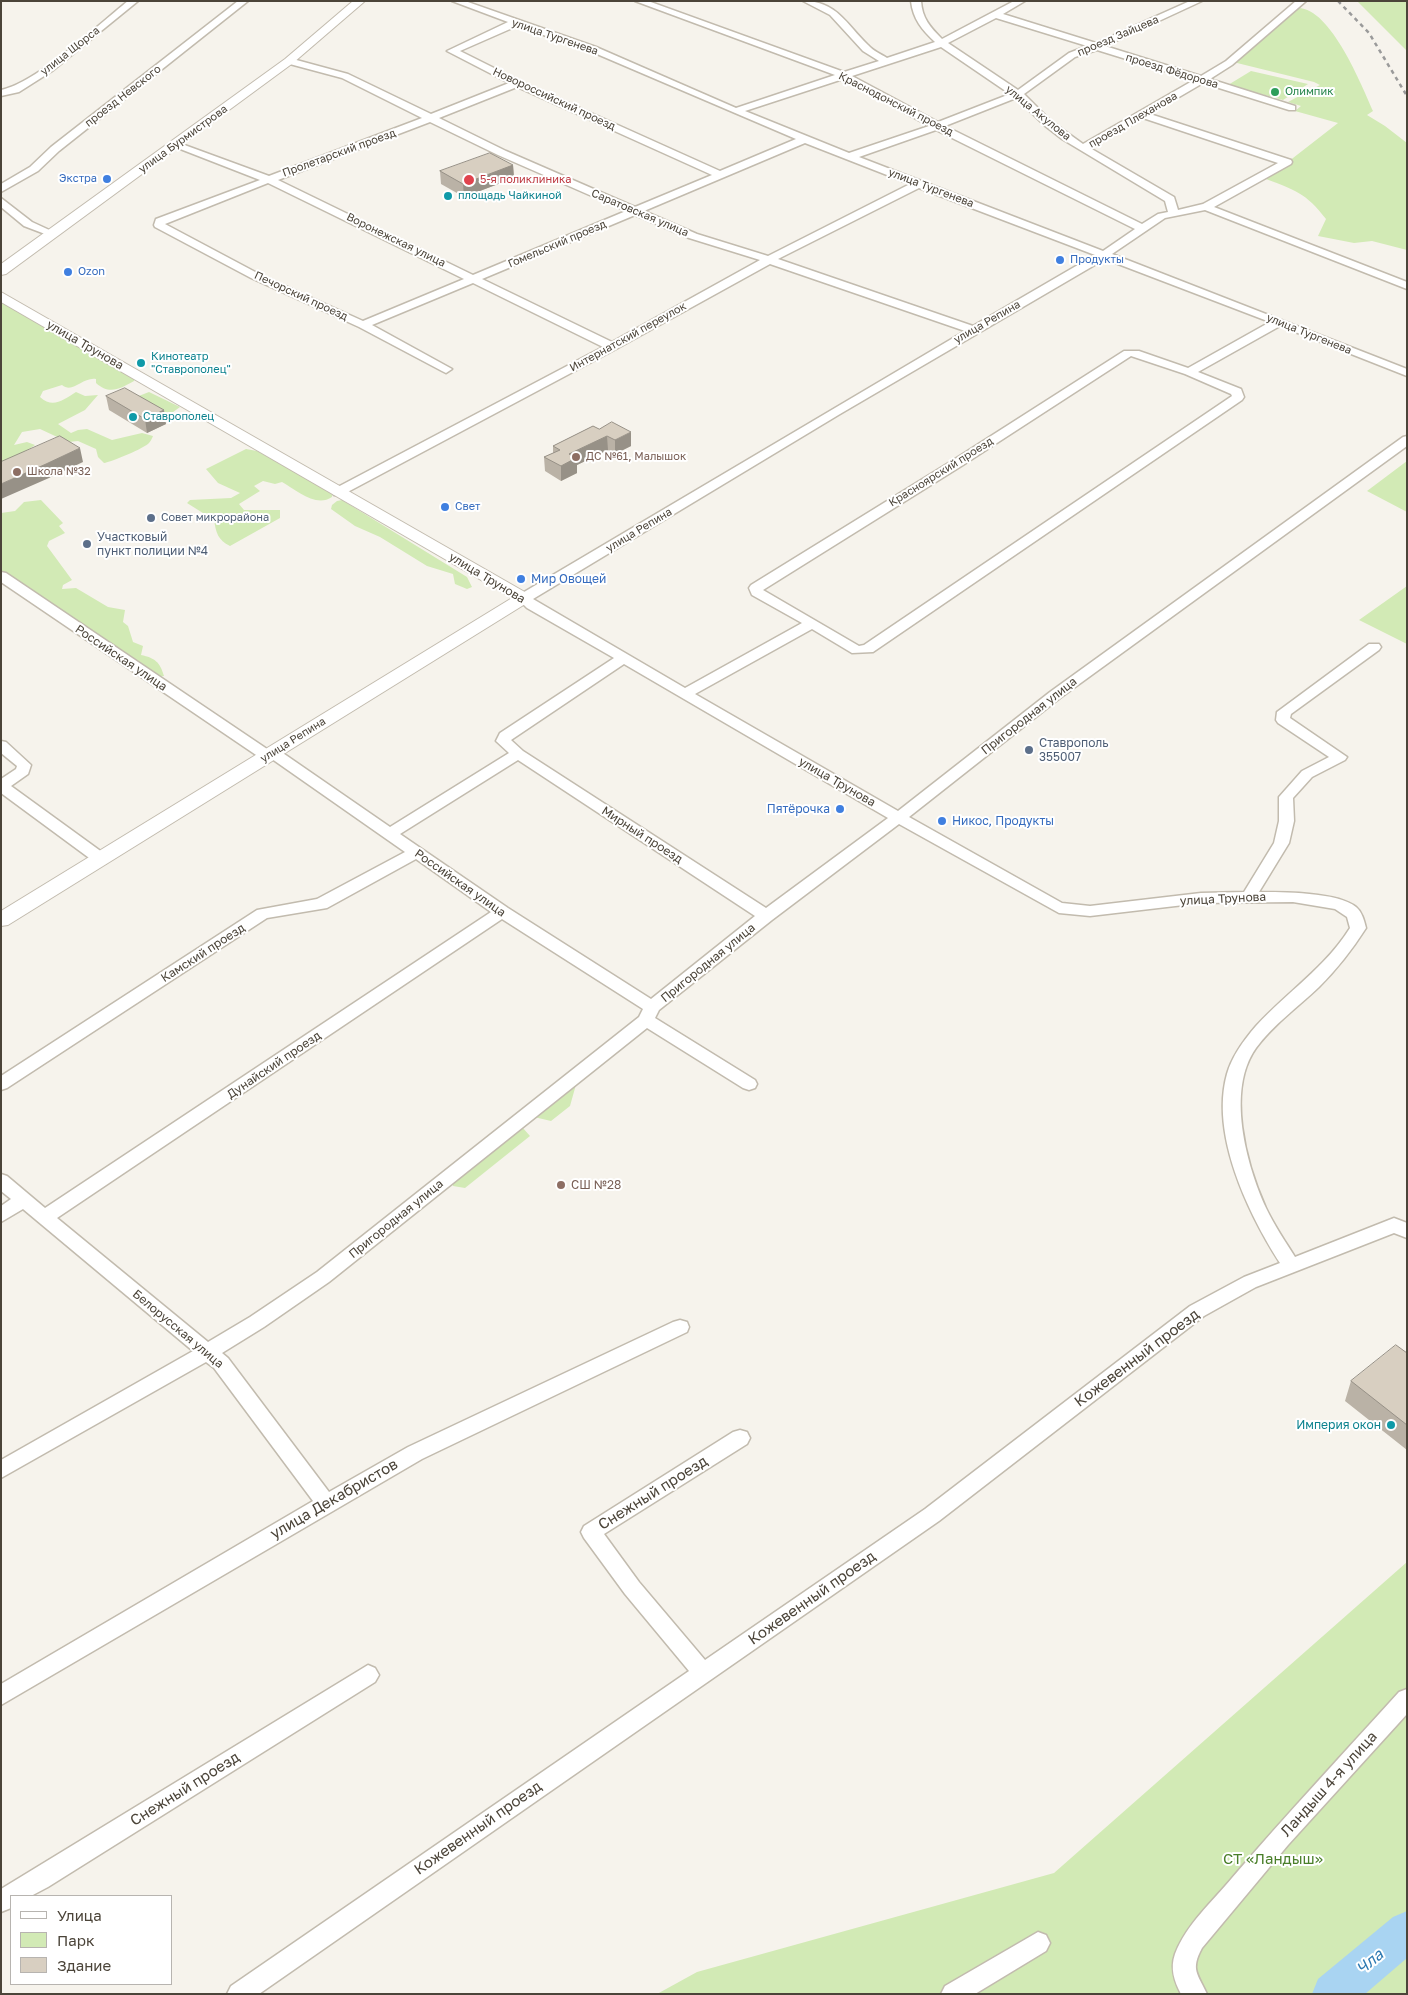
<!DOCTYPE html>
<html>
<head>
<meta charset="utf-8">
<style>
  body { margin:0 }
  #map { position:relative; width:1408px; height:1995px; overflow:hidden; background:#f6f3ec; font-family:"Golos Text",sans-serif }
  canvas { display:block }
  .frame { position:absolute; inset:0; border:2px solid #4b4439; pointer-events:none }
  .legend { position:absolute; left:10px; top:1895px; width:162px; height:90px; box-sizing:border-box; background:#fff; border:1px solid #b7b4b0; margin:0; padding:6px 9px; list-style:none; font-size:15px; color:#4b4439 }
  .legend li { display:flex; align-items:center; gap:10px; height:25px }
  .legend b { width:25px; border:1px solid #b7b4b0 }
</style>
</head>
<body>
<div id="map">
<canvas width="1408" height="1995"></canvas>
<div class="frame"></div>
<ul class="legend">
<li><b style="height:6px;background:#fff"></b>Улица</li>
<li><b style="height:14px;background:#d2eab5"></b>Парк</li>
<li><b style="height:14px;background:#d8cfc1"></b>Здание</li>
</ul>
</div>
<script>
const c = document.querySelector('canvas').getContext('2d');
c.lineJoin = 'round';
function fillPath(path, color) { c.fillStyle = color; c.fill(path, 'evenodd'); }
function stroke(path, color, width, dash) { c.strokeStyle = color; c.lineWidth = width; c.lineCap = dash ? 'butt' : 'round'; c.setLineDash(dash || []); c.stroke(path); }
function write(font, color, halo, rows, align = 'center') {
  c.font = font + ' "Golos Text",sans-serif'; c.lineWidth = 4; c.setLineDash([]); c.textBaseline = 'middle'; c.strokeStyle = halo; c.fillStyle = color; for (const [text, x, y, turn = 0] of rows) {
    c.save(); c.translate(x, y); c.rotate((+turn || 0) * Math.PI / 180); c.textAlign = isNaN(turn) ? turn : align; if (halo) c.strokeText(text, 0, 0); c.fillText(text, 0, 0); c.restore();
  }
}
fillPath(new Path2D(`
  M1357,1H1407V51Z
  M1297,8C1330,6 1362,86 1373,111L1367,115L1385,126L1407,143V250L1372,241L1354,243L1318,236L1326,219C1306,193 1295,190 1266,179L1338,123L1295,111L1301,106L1288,102L1320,85L1314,82L1233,62Z
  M1251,71L1308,84L1283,100L1228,85Z
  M1,302L135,378L134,381C120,389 109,395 96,383V379C82,377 73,394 62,385L43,391L40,397C53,409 63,400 76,392L85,396L98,395L85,410L58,424L71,433L78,430L87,429L112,440L142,433L153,436C152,438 151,441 149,443C145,448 111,462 104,463L98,457L96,449L78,441L68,442L40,429L22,432L14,445L27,442L35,445L1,469Z
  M149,392L180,407L165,418L131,399Z
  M246,449L257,451L332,493V497C316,508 296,490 282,482L275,484L263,481L254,486L260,491L239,504L244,510H280V518L230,546C218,540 216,533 214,520L187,503L190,500L231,498L240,493L218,483L206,469Z
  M1407,461V512L1367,491Z
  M41,500L63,523L59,526L65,533L49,541L47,546L72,580L63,585L62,589L76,588L108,607L125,610L123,622L128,626L133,642L143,646L141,655C155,658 160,662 164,676L156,677L1,570V513L15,511L24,502Z
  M342,500L467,577L472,587L467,589L455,584L453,574L427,566L380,537L355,526L331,509L332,505L337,501Z
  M1407,586V644L1359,620Z
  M577,1081L570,1106L551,1121L534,1117Z
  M522,1127L530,1136L465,1188L453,1186V1183Z
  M1407,1562V1994H657L697,1972L1054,1873Z`), '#d2eab5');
fillPath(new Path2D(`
  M1407,1911V1958L1365,1994H1312L1318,1979L1393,1917Z`), '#a9d4f2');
const minor = new Path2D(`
  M128,1H138L52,71L19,92L1,96V90C36,83 98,25 128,1Z
  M238,1H248L59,151L38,171L1,192V184L30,167L51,147Z
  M452,1H465L596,47L736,108L835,75L635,1H648L844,72L879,61L863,51L830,15L803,1C837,1 846,24 868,45C873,51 881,54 887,58L935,42C922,30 913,19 911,1H921C922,18 930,27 942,39L1014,1H1025L1003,14L1096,43L1190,1H1202L1105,46L1201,76L1226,61L1296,1H1306L1232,65L1210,79L1295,106V110H1289L1203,83L1150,114L1291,160L1292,162L1291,164L1214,207L1407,282V289L1205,210L1165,218L1112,254L1407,369V376L1280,326L1198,372L1241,389L1244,397L1242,400L873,652L852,653L812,629L695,694L898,811L1050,692L1403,437L1407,436V446L1060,698L909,817L1062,903L1090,906L1201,893L1244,892L1274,843L1279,821V797L1302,771L1329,757L1278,723L1276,720L1277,712L1369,644H1379L1381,647L1379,650L1291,714L1290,718L1347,757L1345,760L1312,777L1293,798L1294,821L1289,843L1259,892C1282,892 1338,892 1356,907C1362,912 1364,920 1366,928C1352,950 1337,969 1319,987C1298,1007 1273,1025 1256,1048C1226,1090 1246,1164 1266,1208C1274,1225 1285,1241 1295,1257L1394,1218L1407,1223V1238L1394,1233L1256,1287L1204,1316L939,1521L259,1994H227L231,1986L689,1671L625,1594L584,1538L581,1532L584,1526L733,1432L740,1430L747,1432L750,1438L747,1444L604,1534L639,1582L705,1660L925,1509L1190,1306L1244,1277L1280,1263C1248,1213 1210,1134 1227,1074C1232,1056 1244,1040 1256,1026C1287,992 1325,968 1350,928L1347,917L1335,909L1293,902L1201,903L1090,916L1059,913L899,824L772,920L659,1010L655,1018L755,1080L757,1084L755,1088L749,1090L743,1088L647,1028L329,1282L264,1327L222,1353L228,1358L329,1492L408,1447L673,1322L680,1320L687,1322L689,1327L687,1332L422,1459L1,1705V1684L313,1501L214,1368L206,1362L1,1478V1460L193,1351L23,1209L1,1222V1206L11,1199L1,1191V1174L7,1176L45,1208L491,912L416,859L327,908L267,918L7,1088L1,1090V1076L257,910L317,899L405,852L272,759H262L1,582V572L6,573L267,749L272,748L277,749L390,827L509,753L496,741L500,733L614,658L527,608L517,598L519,595L965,331L770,264L616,349L342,495H334L332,492L334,489L603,347L473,283L372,325L452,369L446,373L442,371L359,327L251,278L155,227L154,225L156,219L260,180L170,145L171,143H179L269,176L422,118L342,78L286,63L284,61L289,58L348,74L431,114L509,83L447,51L508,22ZM996,18L1087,46L1069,53L1018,90L948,43ZM517,26L590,51L796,139L720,171L520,81L460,51ZM941,47L1010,94L938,122L852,76ZM1097,50L1194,80L1083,144L1051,121L1024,94L1075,57ZM843,79L929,126L849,153L745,111ZM517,87L712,175L635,207L506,151L439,118ZM1016,98L1044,125L1062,139L1165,201L1168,212L1158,214L1142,224L945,126ZM1143,118L1278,163L1203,204L1178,210L1174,197L1090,148ZM430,122L498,155L626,211L473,275L278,180ZM936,130L1135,229L1103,251L859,157ZM805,143L910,184L768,256L697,234L644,211ZM268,183L464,279L363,321L259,274L165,224ZM919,188L1095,255L973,326L778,259ZM635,215L689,238L760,260L612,342L482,279ZM1105,259L1270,322L1188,368L1139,351H1124L955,459L751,585L749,588L752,595L802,623L685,688L533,599L840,414ZM1131,356L1185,374L1231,394L1232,396L864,645L859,646L763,590L963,465ZM624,664L888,818L766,908L523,751L511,740ZM518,760L755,916L651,999L508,908L400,834ZM502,919L643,1009L639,1017L317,1272L250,1317L208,1342L57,1218Z
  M1,198L32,222L58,234L53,237L24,226L1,207Z
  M1,741L6,742L31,765L28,774L11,786L106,855L109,859L106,863H96L1,793V779L16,769L17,766L1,753Z
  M368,1665L375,1668L379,1675L375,1682L48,1887L31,1896H11V1908L1,1912V1889Z
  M1407,1689V1714L1288,1845L1202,1948C1190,1970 1198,1974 1207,1994H1181C1174,1981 1170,1968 1175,1954C1186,1925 1212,1902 1232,1878C1286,1815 1343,1754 1399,1692Z
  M1038,1932L1046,1935L1050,1943L1046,1951L975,1994H941L945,1986Z`);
const tertiary = new Path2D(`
  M353,1H365L293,63L6,274L1,275V264L285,59Z
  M1,292L530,595L532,598L530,601L8,925L1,926V911L512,598L1,302Z`);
stroke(minor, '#c2bbae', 3);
stroke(tertiary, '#c2bbae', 2);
fillPath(minor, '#fff');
fillPath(tertiary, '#fff');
stroke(new Path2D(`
  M1338,1L1369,33L1407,96`), '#9a9a9a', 2.5, [4, 4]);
fillPath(new Path2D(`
  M513,165L514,178L464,197L441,184L440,171Z
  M106,396L166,424L147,433L109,410Z
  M593,426L631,446L615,454L608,450L577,465V473L561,481L545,471L544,457L553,453V446Z
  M1407,1353V1450L1345,1401L1351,1381Z`), '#bab2a6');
fillPath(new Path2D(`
  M513,165L514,178L464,197L463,184Z
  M164,410L166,424L147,433L145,419Z
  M631,432V446L615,454V440Z
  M607,436L608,450L577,465V473L561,481V466L569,454Z
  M80,448L83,462L49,478L1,499V484Z`), '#979187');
const building = new Path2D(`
  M490,153L513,165L463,184L440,171Z
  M125,388L164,410L145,419L106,396Z
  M612,422L631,432L615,440L607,436L569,454L576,458L561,466L544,457L560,450L553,446L593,426L599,429Z
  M60,436L80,448L46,464L1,484V462Z
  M1396,1345L1407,1353V1425L1351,1381Z`);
fillPath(building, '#d8cfc1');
stroke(building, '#979187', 1);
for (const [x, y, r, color] of [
  [1275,92,5,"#2e9e5b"],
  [107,179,5,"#3f7fe0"],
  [469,180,6,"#e0444e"],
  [448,196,5,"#0f9aa8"],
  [1060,260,5,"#3f7fe0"],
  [68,272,5,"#3f7fe0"],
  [141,363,5,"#0f9aa8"],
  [133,417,5,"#0f9aa8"],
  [576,457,5,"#8d6e63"],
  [17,472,5,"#8d6e63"],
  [445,507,5,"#3f7fe0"],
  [151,518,5,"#5c6f8a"],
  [87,544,5,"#5c6f8a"],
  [521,579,5,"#3f7fe0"],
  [1029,750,5,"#5c6f8a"],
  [840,809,5,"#3f7fe0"],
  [942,821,5,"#3f7fe0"],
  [561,1185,5,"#8d6e63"],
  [1391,1425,5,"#0f9aa8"]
]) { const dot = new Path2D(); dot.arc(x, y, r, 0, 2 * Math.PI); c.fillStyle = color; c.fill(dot); stroke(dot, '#fff', 2); }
write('11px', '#4b4439', '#fff', [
  ["проезд Зайцева",1118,36,-23],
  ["улица Тургенева",555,37,19],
  ["улица Щорса",70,51,-38],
  ["проезд Фёдорова",1172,71,17],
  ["проезд Невского",123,96,-38],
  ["Новороссийский проезд",554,99,25],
  ["Краснодонский проезд",896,104,27],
  ["улица Акулова",1038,113,39],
  ["проезд Плеханова",1133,120,-30],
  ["улица Бурмистрова",183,139,-36],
  ["Пролетарский проезд",339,153,-20],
  ["улица Тургенева",931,188,21],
  ["Саратовская улица",640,213,23],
  ["Воронежская улица",396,240,26],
  ["Гомельский проезд",557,244,-23],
  ["Печорский проезд",301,296,25],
  ["улица Репина",987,322,-30],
  ["улица Тургенева",1309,334,22],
  ["Интернатский переулок",628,337,-29],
  ["Красноярский проезд",941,472,-32],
  ["улица Репина",639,530,-31],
  ["улица Репина",293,740,-32]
]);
write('11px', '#27864d', '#fff', [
  ["Олимпик",1285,92]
], 'left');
write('11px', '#366cbe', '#fff', [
  ["Экстра",97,179,"right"],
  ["Продукты",1070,260],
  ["Ozon",78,272],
  ["Свет",455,507]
], 'left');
write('11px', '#be3a42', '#fff', [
  ["5-я поликлиника",480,180]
], 'left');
write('11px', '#0d838f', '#fff', [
  ["площадь Чайкиной",458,196],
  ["Кинотеатр",151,357],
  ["\"Ставрополец\"",151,370],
  ["Ставрополец",143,417]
], 'left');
write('11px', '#785e54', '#fff', [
  ["ДС №61, Малышок",586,457],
  ["Школа №32",27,472]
], 'left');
write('11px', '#4e5e75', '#fff', [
  ["Совет микрорайона",161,518]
], 'left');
write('12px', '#4b4439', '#fff', [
  ["улица Трунова",85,345,30],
  ["улица Трунова",487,578,31],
  ["Российская улица",121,658,34],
  ["Пригородная улица",1029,716,-38],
  ["улица Трунова",837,782,30],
  ["Мирный проезд",642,835,33],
  ["Российская улица",460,883,35],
  ["улица Трунова",1223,899,-3],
  ["Камский проезд",203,953,-33],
  ["Пригородная улица",708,963,-39],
  ["Дунайский проезд",274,1065,-34],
  ["Пригородная улица",396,1219,-39],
  ["Белорусская улица",178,1329,40]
]);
write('12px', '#4e5e75', '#fff', [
  ["Участковый",97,537],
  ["пункт полиции №4",97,551],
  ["Ставрополь",1039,743],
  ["355007",1039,757]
], 'left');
write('12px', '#366cbe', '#fff', [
  ["Мир Овощей",531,579],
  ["Пятёрочка",830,809,"right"],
  ["Никос, Продукты",952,821]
], 'left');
write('12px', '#785e54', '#fff', [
  ["СШ №28",571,1185]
], 'left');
write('12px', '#0d838f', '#fff', [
  ["Империя окон",1381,1425]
], 'right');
write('15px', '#4b4439', '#fff', [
  ["Кожевенный проезд",1137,1358,-37],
  ["Снежный проезд",653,1493,-32],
  ["улица Декабристов",334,1499,-30],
  ["Кожевенный проезд",812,1598,-35],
  ["Ландыш 4-я улица",1329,1784,-48],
  ["Снежный проезд",185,1789,-32],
  ["Кожевенный проезд",478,1828,-35]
]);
write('15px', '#4a7f2a', '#fff', [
  ["СТ «Ландыш»",1273,1859]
]);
write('italic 16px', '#2e7ab2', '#fff', [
  ["Чла",1370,1962,-40]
]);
</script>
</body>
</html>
